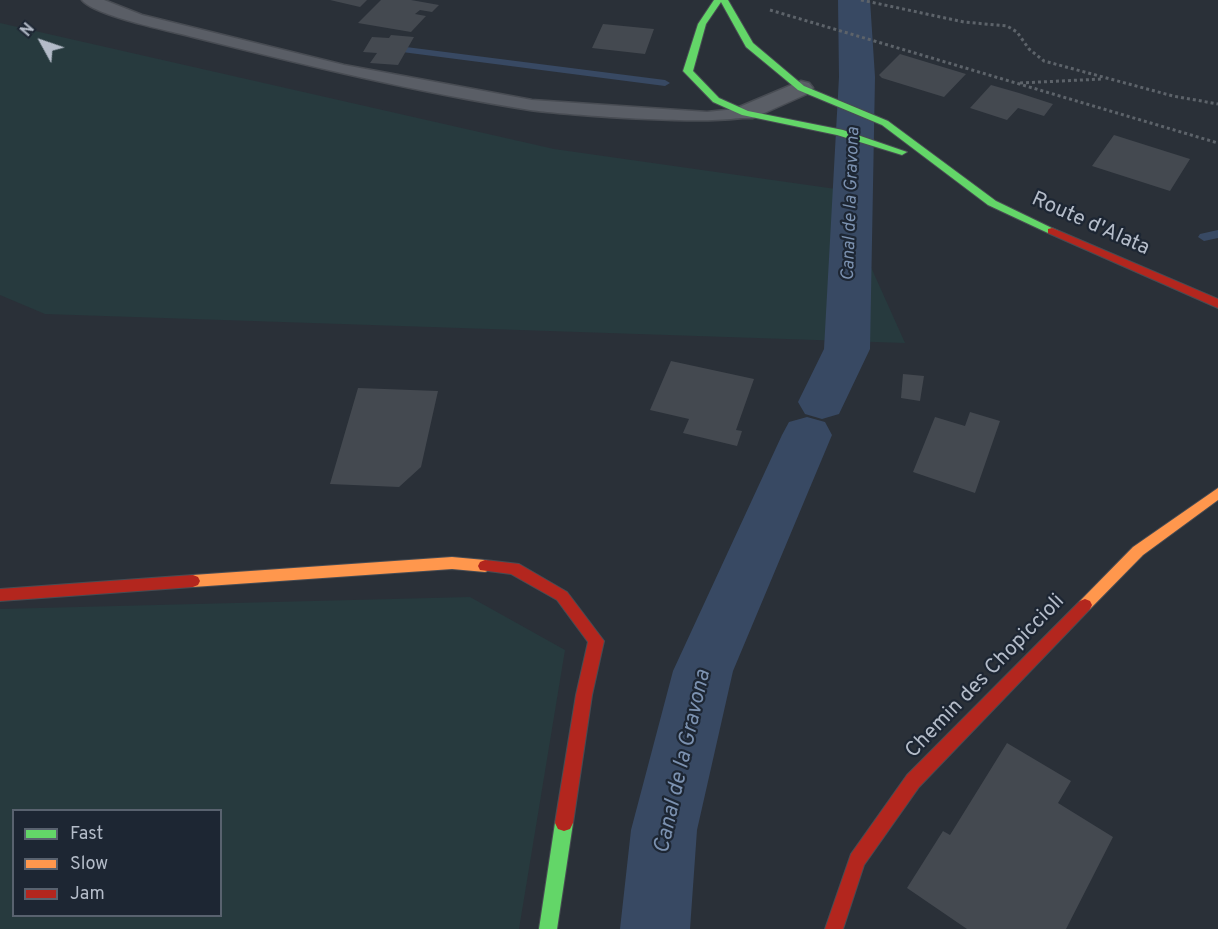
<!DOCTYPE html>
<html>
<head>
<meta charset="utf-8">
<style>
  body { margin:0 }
  #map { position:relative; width:1218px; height:929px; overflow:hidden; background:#2a3038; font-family:Overpass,sans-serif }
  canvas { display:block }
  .legend { position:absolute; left:12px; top:809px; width:210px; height:108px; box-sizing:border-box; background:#1d2633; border:2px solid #59626f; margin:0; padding:8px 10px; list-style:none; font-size:18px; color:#b4bcc9 }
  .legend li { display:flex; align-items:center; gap:12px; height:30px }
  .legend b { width:30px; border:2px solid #59626f }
  .north { position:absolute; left:12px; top:12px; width:60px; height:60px; -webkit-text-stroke:4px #1d2633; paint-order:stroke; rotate:310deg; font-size:16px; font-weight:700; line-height:24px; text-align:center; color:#b4bcc9 }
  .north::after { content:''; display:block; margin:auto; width:21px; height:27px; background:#b4bcc9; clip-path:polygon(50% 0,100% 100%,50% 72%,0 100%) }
</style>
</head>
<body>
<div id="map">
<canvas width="1218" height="929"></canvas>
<ul class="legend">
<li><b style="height:8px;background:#63d668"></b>Fast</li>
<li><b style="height:8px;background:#ff974d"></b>Slow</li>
<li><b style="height:8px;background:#b3261e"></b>Jam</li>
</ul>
<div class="north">N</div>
</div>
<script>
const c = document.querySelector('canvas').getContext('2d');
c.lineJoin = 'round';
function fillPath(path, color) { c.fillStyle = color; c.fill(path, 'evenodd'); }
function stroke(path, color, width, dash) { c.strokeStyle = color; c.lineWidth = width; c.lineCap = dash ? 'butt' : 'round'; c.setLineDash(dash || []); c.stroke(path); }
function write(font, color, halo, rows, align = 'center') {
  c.font = font + ' Overpass,sans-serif'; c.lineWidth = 4.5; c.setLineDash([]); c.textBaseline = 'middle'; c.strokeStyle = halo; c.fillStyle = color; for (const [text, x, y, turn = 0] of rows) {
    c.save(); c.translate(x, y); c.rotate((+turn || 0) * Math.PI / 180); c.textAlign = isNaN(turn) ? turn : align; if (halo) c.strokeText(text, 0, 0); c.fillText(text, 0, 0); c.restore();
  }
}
fillPath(new Path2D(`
  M0,23L554,149L836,189L905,343L45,314L0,295Z
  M470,597L565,650L519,929H0V609ZM14,810H220V916H14Z`), '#273a3e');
fillPath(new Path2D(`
  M406,47L665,80L670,83L665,86L402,52L401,50Z
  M1218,230V238L1204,241L1198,237L1200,234Z`), '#384963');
fillPath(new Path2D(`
  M838,0H870L875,77L870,349L839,414L822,419L805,414L798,402L824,349L839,77Z
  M807,417L825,422L832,435L733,671L697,830L690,929H620L631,830L673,671L782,435L789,422Z`), '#384963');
fillPath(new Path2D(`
  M330,0H367L360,7Z
  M381,0H411L439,5L432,12L420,10L415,14L426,16L411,32L358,23Z
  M603,24L654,29L645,54L592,48Z
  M391,35L414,37L398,65L370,63L377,53L363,52L372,37L389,38Z
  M900,54L966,74L944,97L882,78L879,75Z
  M991,85L1019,93L1053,104L1044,116L1018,108L1007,120L970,108Z
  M1114,135L1190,159L1170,191L1092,166Z
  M671,361L754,379L736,430L742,431L737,446L683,433L689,419L650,410Z
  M903,374L924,376L920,401L901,398Z
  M358,388L438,391L421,467L399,487L330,484Z
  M970,412L1000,421L975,493L913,472L935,417L965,426Z
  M1007,743L1071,781L1058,803L1113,837L1066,929H967L907,888L943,831L950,835Z`), '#444950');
const lane = new Path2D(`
  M82,0H104L142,15L344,65L532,100L707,112L745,108L754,113C742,129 558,114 530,110C416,92 305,65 193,37C171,31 95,16 82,0Z`);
const street = new Path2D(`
  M801,81L809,83L813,88L809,93L753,118H737L733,113L737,108Z`);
const fast = new Path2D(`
  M714,0H728L753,43L804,86L888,121L996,201L1058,231L1056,233H1048L988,205L882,125L798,90L746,47L721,2L706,24L693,71L719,98L748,111L843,130L907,152L902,155L837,135L742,115L713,102L683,71L698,24Z
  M564,815L570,817L573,823L557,929H539L555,823L558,817Z`);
const slow = new Path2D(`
  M1218,488V500L1143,555L1090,609L1085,611L1080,609L1078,605L1080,601L1133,547Z
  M452,557L485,560L490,562L492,566L490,570L485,572L452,569L193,587L188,585L186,581L188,577L193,575Z`);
const jam = new Path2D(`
  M1052,228L1218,299V308L1048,233V229Z
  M485,560L519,564L567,592L604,641L592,695L573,823L570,829L564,831L558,829L555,823L576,695L588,642L557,600L511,574L480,570L478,566L480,562Z
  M193,575L198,577L200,581L198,585L193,587L0,601V589Z
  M1085,599L1090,601L1092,605L1090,609L919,787L864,865L843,929H825L851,854L907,775L1080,601Z`);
stroke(lane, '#484c53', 3);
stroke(street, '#484c53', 3);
stroke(fast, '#484c53', 2);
stroke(slow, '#484c53', 2);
stroke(jam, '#484c53', 2);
stroke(new Path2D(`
  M861,0L964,22L1007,26L1017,32L1029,49L1044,61L1173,96L1218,104
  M770,10L1218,143
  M1020,83L1102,79`), '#5d636a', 3, [3, 3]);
fillPath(lane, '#5a5e66');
fillPath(street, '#5a5e66');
fillPath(fast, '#63d668');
fillPath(slow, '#ff974d');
fillPath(jam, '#b3261e');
write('italic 18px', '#7c92b1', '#1d2633', [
  ["Canal de la Gravona",852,204,-88]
]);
write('21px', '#b4bcc9', '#1d2633', [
  ["Route d'Alata",1090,225,24],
  ["Chemin des Chopiccioli",986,677,-46]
]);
write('italic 22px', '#7c92b1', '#1d2633', [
  ["Canal de la Gravona",684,762,-77]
]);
</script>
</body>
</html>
